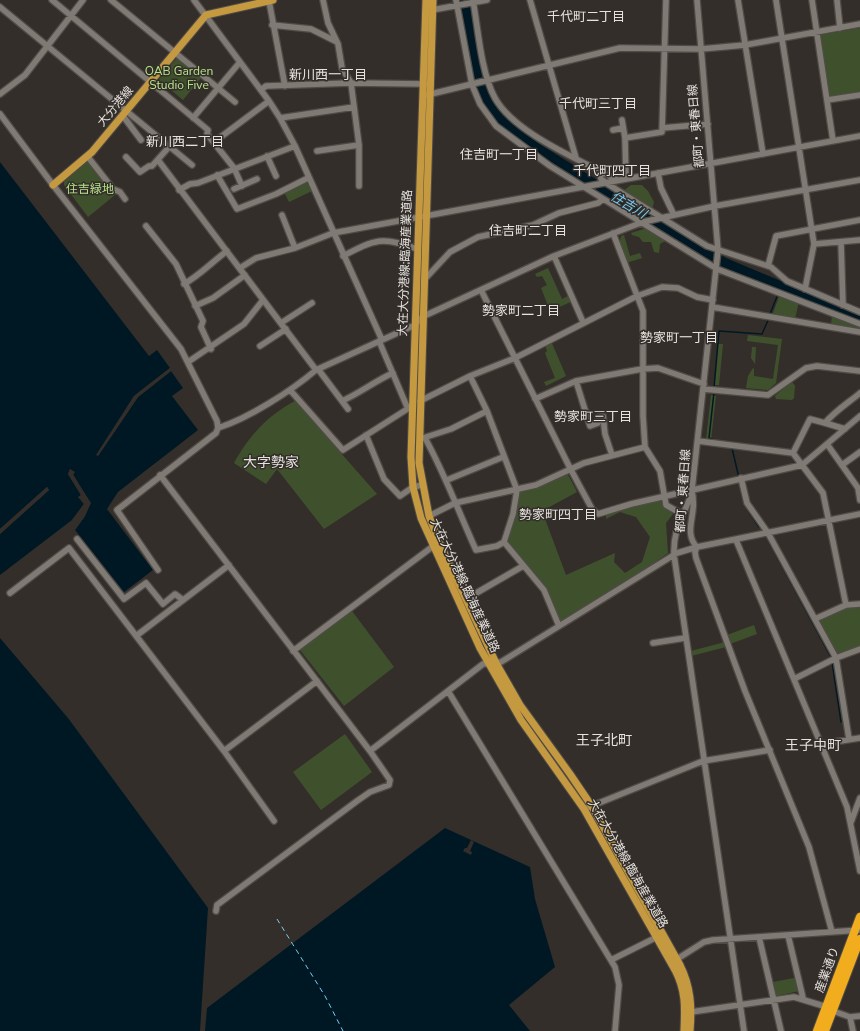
<!DOCTYPE html>
<html>
<head>
<meta charset="utf-8">
<style>
  body { margin:0 }
  canvas { display:block; background:#332e29 }
</style>
</head>
<body>
<canvas width="860" height="1031"></canvas>
<script>
const c = document.querySelector('canvas').getContext('2d');
c.lineJoin = 'round';
function fillPath(path, color) { c.fillStyle = color; c.fill(path, 'evenodd'); }
function stroke(path, color, width, dash) { c.strokeStyle = color; c.lineWidth = width; c.lineCap = dash ? 'butt' : 'round'; c.setLineDash(dash || []); c.stroke(path); }
function write(font, color, halo, rows, align = 'center') {
  c.font = font + ' "Nunito Sans","Noto Sans JP",sans-serif'; c.lineWidth = 3; c.setLineDash([]); c.textBaseline = 'middle'; c.strokeStyle = halo; c.fillStyle = color; for (const [text, x, y, turn = 0] of rows) {
    c.save(); c.translate(x, y); c.rotate((+turn || 0) * Math.PI / 180); c.textAlign = isNaN(turn) ? turn : align; if (halo) c.strokeText(text, 0, 0); c.fillText(text, 0, 0); c.restore();
  }
}
fillPath(new Path2D(`
  M860,28V93L830,97L828,96L819,37L820,35Z
  M176,59H178L201,78L183,100L165,85L163,88L156,83Z
  M87,161L115,195L88,217L64,185V179Z
  M306,181L312,191L289,202L284,192Z
  M631,185H642L648,191L654,202L652,210L622,192Z
  M647,228L664,238L665,241L660,244L659,253L654,252L651,242H643L639,237L632,235L631,233Z
  M624,235L630,256L640,253L642,258L626,263L619,247L621,236Z
  M548,268L562,299L570,295L573,301L557,308H549L541,288L547,285L542,276L537,277L535,274Z
  M780,294L799,301L795,319L772,316Z
  M832,315L860,326V330L831,325Z
  M748,335L782,339L776,383L768,390L746,388L748,376L753,368L754,369V376L773,379L778,345L747,341Z
  M551,341L566,376L546,386L544,382L555,378L545,353L547,351L545,345Z
  M718,344H723L719,385H714Z
  M752,347H756L755,364L751,358Z
  M790,383H793L795,386L794,398L792,400L776,399L775,396Z
  M711,395L716,396L711,440H706Z
  M295,401L377,494L324,529L277,469L266,484L234,463C249,436 267,416 295,401Z
  M567,473L577,492L542,511L566,575L615,553L614,562L625,573L642,562L650,537L636,517L620,512L606,519V514L634,505L661,501L673,514L666,523L668,553L651,565L559,622L545,590L505,541L518,491Z
  M846,607H860V646L837,655L818,620Z
  M352,611L394,667L344,706L300,650Z
  M754,625L757,634L730,644L727,635Z
  M725,642L726,647L691,656V651Z
  M345,734L372,772L321,810L293,772Z
  M794,978L797,979L799,991L776,996L773,982Z`), '#3f512c');
fillPath(new Path2D(`
  M460,0H470C475,27 480,86 497,107C509,121 524,132 538,143L689,237L726,258L860,314V323C815,305 769,290 726,269C675,244 628,212 580,182C548,162 502,136 483,103C468,78 465,29 460,0Z
  M0,162L149,356L157,350L170,368L134,396L98,456L138,397L171,371L183,388L172,396L198,430L118,492L107,509L153,570L124,592L75,530L85,516L90,503L70,469L68,474L81,495L79,497L84,504L72,520L0,575V534L49,490L47,487L0,529Z
  M0,638L68,718L208,908L200,1031H0Z
  M445,828L530,867L535,899L555,967L509,1005L530,1031H205L207,1008Z`), '#001824');
fillPath(new Path2D(`
  M170,368L171,371L138,397L98,456L96,455L134,396Z
  M70,469L75,472L73,475L91,503L85,516L75,530L74,528L83,515L88,503L83,495L81,497L86,505L73,522L72,520L84,504L78,497L81,495L68,474Z
  M47,487L49,490L0,534V529Z
  M471,840L474,842L470,851L472,852L471,855L463,851L465,848H467Z`), '#332e29');
stroke(new Path2D(`
  M770,314L778,294
  M714,388L719,331L762,334L769,318
  M714,392L709,438L714,440
  M730,447L732,448L739,478
  M748,510L759,527
  M768,540L832,659
  M832,662L841,722`), '#001824', 1.5);
stroke(new Path2D(`
  M277,919L325,996L343,1031`), '#77cdf6', 1, [5, 4]);
const minor = new Path2D(`
  M52,0L208,130L207,134L234,168L242,186
  M111,0L235,102
  M194,0L269,101L280,118L295,146L382,340
  M323,0L328,23L338,44L342,68L351,83L359,145V186
  M456,0L472,85L480,104L496,126L550,166L717,269L860,324
  M473,0C478,28 481,73 495,98C515,134 581,160 617,180
  M530,0L576,158
  M697,0L718,250L692,490C693,496 694,502 693,509C692,522 686,536 697,547L695,552L696,558L745,691L809,847L832,932
  M738,0L763,154
  M776,0L814,244L805,289
  M812,0L833,141
  M837,0L840,28
  M269,1L285,86
  M0,7L192,165
  M432,10L487,0
  M272,25L311,29L337,42
  M261,90L266,86L351,83L427,84
  M0,94L25,75L83,0
  M427,95L620,48L701,49L745,45L860,24
  M827,100L860,95
  M0,114L53,185L181,349L217,421L218,428L216,433L117,510L158,570
  M123,116L141,140
  M193,118L240,62
  M280,118L354,107
  M622,120L625,138L626,179
  M662,128L708,124
  M613,130L623,128
  M625,138L662,132L666,0
  M214,142L269,101
  M317,151L359,145
  M267,156L276,176
  M88,157L113,189L120,192L125,199
  M126,157L140,172L149,166H152L169,147
  M158,160L316,370
  M599,170L601,179L606,183L707,246L771,267L787,281L860,312
  M658,173L661,188L674,215
  M217,175L237,209L276,194L308,178
  M234,189L257,179
  M179,190L190,184L198,183L295,146
  M282,215L295,248
  M146,226L176,264L203,321L201,327L211,349
  M613,233L643,311V416L645,447L660,471L666,505L682,514
  M841,242L843,305
  M814,244L860,240
  M343,256C375,239 383,236 417,249
  M554,256L583,322
  M768,266L776,236L860,220
  M240,268L256,258L295,248L333,233L860,136
  M424,280L450,252L478,237L533,225L559,213L598,203L603,199
  M184,284C200,275 212,262 227,251
  M481,290L570,468L592,509L598,514L631,504L802,465L860,416
  M195,306L213,298L245,275
  M712,307L860,332
  M281,323L312,303
  M379,341L408,409
  M260,346L286,329
  M188,362L244,324L263,300
  M318,369L348,409
  M470,376L487,411L517,490L513,514L504,542L544,590L559,626
  M576,381L590,426L598,423L599,417L603,416L605,434L612,455
  M703,389L768,395L806,368L817,366L860,371
  M290,390L343,450L412,406
  M535,399L576,381L642,369L658,368L704,384
  M342,401C360,393 375,381 393,373
  M420,401L470,376L515,358L637,296L662,287L678,288L697,297L713,300
  M218,428C249,418 291,391 316,370L415,325L422,317L554,256L643,222L715,206L860,180
  M845,429L825,423C835,411 848,403 860,393
  M366,435L384,479L400,496L413,487L422,485
  M423,438L451,429L487,411
  M425,438C445,474 459,513 476,550L497,546L504,542
  M698,441L793,453L823,493L846,605L860,604
  M827,444L858,488L860,500
  M793,453L810,419L825,423
  M842,465L860,452
  M160,475L370,751L483,664L501,662L677,553L697,547L860,514
  M741,478L747,503L768,533L836,658L849,739
  M447,480L503,457
  M692,492C684,517 673,526 674,555L744,1031
  M429,516L455,503L536,485L584,463L645,447
  M77,539L124,599L146,583L163,604L175,594L183,600
  M736,540L847,807L860,871
  M10,593L69,548L224,751L274,821
  M466,599L523,566
  M815,619L846,605
  M136,636L229,565
  M653,643L685,638
  M293,651L436,544
  M794,679L836,658L860,649
  M448,691L615,967L619,985L615,1031
  M821,744L860,738
  M224,751L317,681
  M584,809L703,761L770,750
  M851,822L860,798
  M216,911L217,905L357,801L370,792L389,785L390,780L370,751
  M788,935L803,998
  M759,937L781,1031
  M611,960L657,937
  M674,961L704,942L713,940L860,930
  M833,1011L850,1017L860,1016
  M691,1012L794,997L827,1007
  M850,1017L853,1031`);
const major = new Path2D(`
  M426,0L411,457L413,487L421,518L480,648L521,720L584,809L675,970C686,991 685,1008 684,1031
  M433,0L419,463L429,516L439,542L496,663L520,705L570,774L591,805L680,965C691,987 692,1007 690,1031
  M53,185L92,152L206,15L273,0`);
const highway = new Path2D(`
  M817,1031L860,917
  M825,1031L860,939`);
stroke(minor, '#504b47', 8);
stroke(major, '#504b47', 9);
stroke(highway, '#504b47', 10);
stroke(minor, '#807a74', 5.5);
stroke(major, '#c49940', 7);
stroke(highway, '#f1ad1d', 8);
write('12px', '#b6e389', '#332e29', [
  ["OAB Garden",179,72],
  ["Studio Five",179,86],
  ["住吉緑地",90,190]
]);
write('12px', '#e6e2df', '#332e29', [
  ["大分港線",116,107,-50],
  ["都町・東春日線",697,126,-95],
  ["大在大分港線;臨海産業道路",406,263,-88],
  ["都町・東春日線",684,491,-86],
  ["大在大分港線;臨海産業道路",464,586,65],
  ["大在大分港線;臨海産業道路",627,864,60],
  ["産業通り",828,970,-70]
]);
write('13px', '#e6e2df', '#332e29', [
  ["千代町二丁目",586,18],
  ["新川西一丁目",328,76],
  ["千代町三丁目",598,105],
  ["新川西二丁目",185,143],
  ["住吉町一丁目",499,156],
  ["千代町四丁目",612,172],
  ["住吉町二丁目",528,232],
  ["勢家町二丁目",521,312],
  ["勢家町一丁目",679,339],
  ["勢家町三丁目",593,418],
  ["勢家町四丁目",558,516]
]);
write('italic 13px', '#77cdf6', '#332e29', [
  ["住吉川",628,206,31]
]);
write('14px', '#e6e2df', '#332e29', [
  ["大字勢家",271,464],
  ["王子北町",604,742],
  ["王子中町",813,747]
]);
</script>
</body>
</html>
